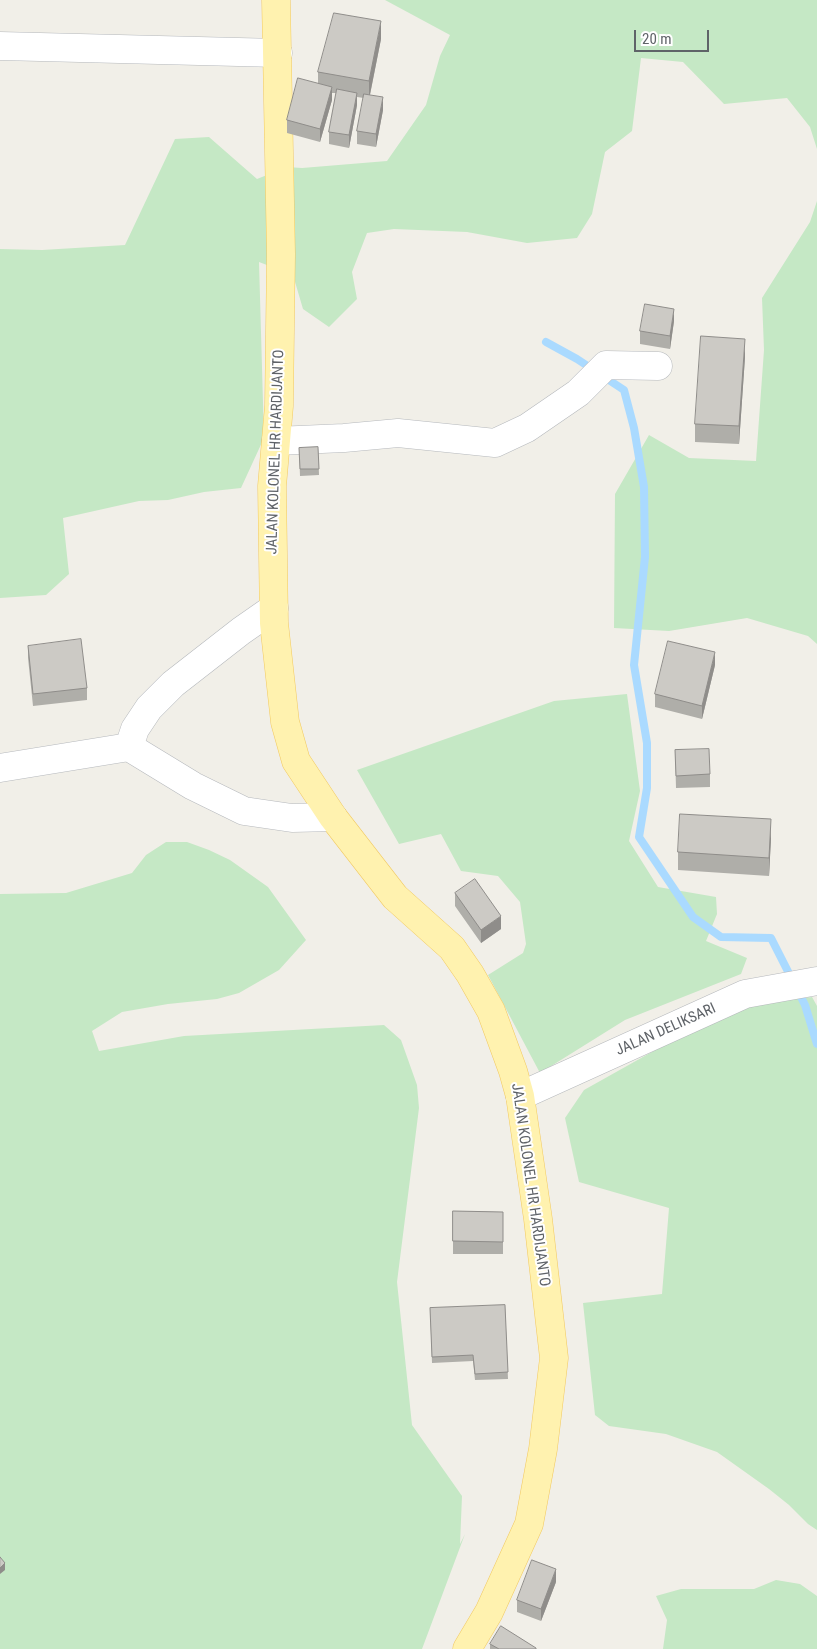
<!DOCTYPE html>
<html>
<head>
<meta charset="utf-8">
<style>
  body { margin:0 }
  #map { position:relative; width:817px; height:1649px; overflow:hidden; background:#f1efe8; font-family:"Roboto Condensed",sans-serif }
  canvas { display:block }
  .scale { position:absolute; left:634px; top:30px; width:75px; height:22px; box-sizing:border-box; border:2px solid #5f6368; border-top:0; padding-left:6px; font-size:15px; line-height:18px; white-space:nowrap; color:#5f6368; -webkit-text-stroke:4px #fff; paint-order:stroke }
</style>
</head>
<body>
<div id="map">
<canvas width="817" height="1649"></canvas>
<div class="scale">20 m</div>
</div>
<script>
const c = document.querySelector('canvas').getContext('2d');
c.lineJoin = 'round';
function fillPath(path, color) { c.fillStyle = color; c.fill(path, 'evenodd'); }
function stroke(path, color, width, dash) { c.strokeStyle = color; c.lineWidth = width; c.lineCap = dash ? 'butt' : 'round'; c.setLineDash(dash || []); c.stroke(path); }
function write(font, color, halo, rows, align = 'center') {
  c.font = font + ' "Roboto Condensed",sans-serif'; c.lineWidth = 4; c.setLineDash([]); c.textBaseline = 'middle'; c.strokeStyle = halo; c.fillStyle = color; for (const [text, x, y, turn = 0] of rows) {
    c.save(); c.translate(x, y); c.rotate((+turn || 0) * Math.PI / 180); c.textAlign = isNaN(turn) ? turn : align; if (halo) c.strokeText(text, 0, 0); c.fillText(text, 0, 0); c.restore();
  }
}
fillPath(new Path2D(`
  M385,0H817V149L810,127L787,98L724,104L683,62L641,58L632,131L605,152L592,214L577,238L527,243L467,232L394,229L367,233L352,272L357,299L329,327L303,309L293,275L259,262L264,438L241,488L204,492L168,500L139,501L63,518L69,574L46,595L0,598V249L42,250L125,245L175,139L209,137L257,179L287,167L302,168L387,161L426,105L440,56L450,35Z
  M817,201V644L808,636L747,618L669,631L614,628L615,494L649,435L689,458L756,461L764,350L762,298L810,222Z
  M627,694L640,791L629,841L658,887L716,897L717,914L706,941L747,958L741,974L625,1020L540,1073L488,975L523,953L526,944L520,902L498,876L461,871L441,834L399,844L357,770L554,701Z
  M166,842H187L209,850L230,860L268,887L306,940L279,970L239,993L217,999L168,1004L122,1012L92,1031L99,1051L184,1036L384,1025L401,1040L417,1085L419,1108L397,1282L412,1425L462,1496L460,1544L465,1534L422,1649H0V894L66,893L132,873L146,855Z
  M812,997L817,1006V1530L808,1524L789,1505L769,1489L717,1452L666,1434L609,1426L595,1415L583,1303L662,1294L669,1208L579,1182L565,1118L584,1090L725,1011L765,1002Z
  M776,1580L800,1584L817,1596V1649H663L667,1620L656,1596L681,1589H754Z`), '#c5e8c5');
stroke(new Path2D(`
  M546,342L577,359L624,390L634,428L644,487L645,557L634,665L647,743V788L639,837L693,917L721,937L771,938L805,1005L817,1044`), '#aadaff', 8);
const minor = new Path2D(`
  M0,46L278,53
  M276,441L344,438L398,433L495,443L527,428L578,393L606,365L658,366
  M129,747L135,729L149,708L173,684L241,631L274,608
  M0,768L129,747L193,786L244,811L292,818L333,817
  M520,1096L745,994L817,981`);
const major = new Path2D(`
  M276,0L281,254L279,406L272,486L274,623L285,722L296,761L333,817L395,897L452,948L470,974L491,1011L513,1071L520,1096L538,1219L554,1358L543,1449L529,1524L489,1612L467,1649`);
stroke(minor, '#b5b8bc', 29);
stroke(major, '#f2c960', 29);
stroke(minor, '#fff', 28);
stroke(major, '#fff2af', 28);
fillPath(new Path2D(`
  M381,39L370,95L383,110L376,147L357,144V131L364,98L357,97V105L349,148L329,144V132L336,93H332V100L320,142L287,133V120L318,83V72Z
  M674,321L670,349L640,344V331Z
  M745,357L739,444L695,442V424Z
  M318,447L319,475L300,476L299,448Z
  M28,646L87,688V700L33,706L28,658Z
  M715,665L702,719L655,707V694Z
  M675,750L710,774V787L676,788Z
  M771,838L769,876L678,870V852Z
  M455,893L501,929L481,943L455,906Z
  M453,1211L503,1212V1254H453Z
  M505,1305L508,1379L475,1380L473,1361L432,1363L430,1308Z
  M556,1582L541,1621L517,1612V1600Z
  M490,1644L536,1649H490Z`), '#afaea9');
fillPath(new Path2D(`
  M381,21V39L369,99V81Z
  M332,87V100L320,142V129Z
  M357,93V105L349,148V135Z
  M383,97V110L376,147V134Z
  M674,309V321L670,349V336Z
  M745,339V357L739,444V426Z
  M715,652V665L702,719V706Z
  M771,819V838L769,876V858Z
  M501,916V929L481,943V930Z
  M5,1563V1570L0,1574V1568Z
  M556,1569V1582L541,1621V1609Z`), '#8f8d8a');
const building = new Path2D(`
  M334,13L381,21L369,81L318,72Z
  M298,78L332,87L320,129L287,120Z
  M337,89L357,93L349,135L329,132Z
  M364,94L383,97L376,134L357,131Z
  M645,304L674,309L670,336L640,331Z
  M701,336L745,339L739,426L695,424Z
  M318,447L319,469H300L299,448Z
  M81,639L87,688L33,694L28,646Z
  M668,641L715,652L702,706L655,694Z
  M709,749L710,774L676,776L675,750Z
  M680,814L771,819L769,858L678,852Z
  M475,879L501,916L481,930L455,893Z
  M453,1211L503,1212V1242L453,1241Z
  M505,1305L508,1372L475,1374L473,1355L432,1357L430,1308Z
  M0,1557L5,1563L0,1568Z
  M532,1560L556,1569L541,1609L517,1600Z
  M501,1626L536,1648V1649H499L490,1644Z`);
fillPath(building, '#cccac5');
stroke(building, '#8f8d8a', 1);
write('15px', '#5f6368', '#fff', [
  ["JALAN KOLONEL HR HARDIJANTO",276,452,-88],
  ["JALAN DELIKSARI",666,1030,-24],
  ["JALAN KOLONEL HR HARDIJANTO",530,1185,82]
]);
</script>
</body>
</html>
